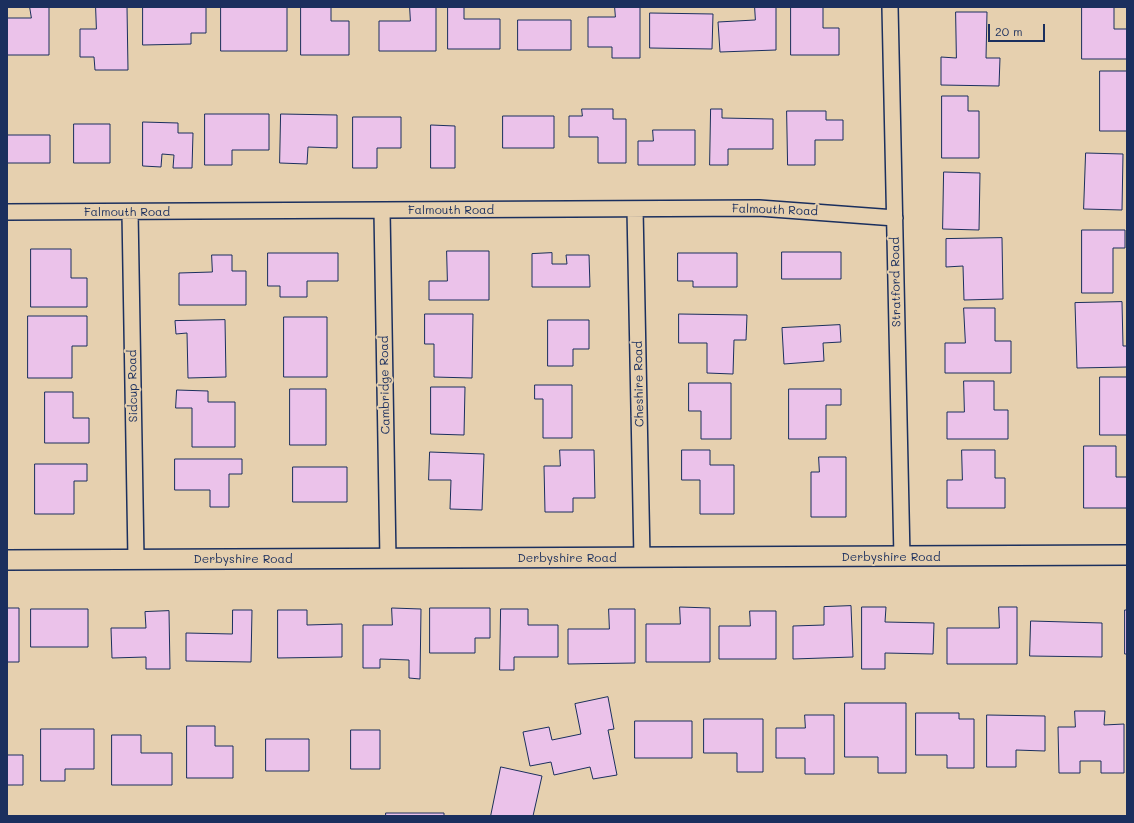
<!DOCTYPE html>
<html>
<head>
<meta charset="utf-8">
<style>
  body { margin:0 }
  #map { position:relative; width:1134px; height:823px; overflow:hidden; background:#e6d0af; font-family:Mali,sans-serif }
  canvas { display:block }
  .frame { position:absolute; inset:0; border:8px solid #1b2f5e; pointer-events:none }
  .scale { position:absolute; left:988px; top:24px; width:57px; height:18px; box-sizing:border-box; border:2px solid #1b2f5e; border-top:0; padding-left:5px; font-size:12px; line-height:14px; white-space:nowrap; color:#1b2f5e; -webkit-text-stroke:3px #e6d0af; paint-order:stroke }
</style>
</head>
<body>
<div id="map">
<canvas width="1134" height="823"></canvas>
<div class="frame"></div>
<div class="scale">20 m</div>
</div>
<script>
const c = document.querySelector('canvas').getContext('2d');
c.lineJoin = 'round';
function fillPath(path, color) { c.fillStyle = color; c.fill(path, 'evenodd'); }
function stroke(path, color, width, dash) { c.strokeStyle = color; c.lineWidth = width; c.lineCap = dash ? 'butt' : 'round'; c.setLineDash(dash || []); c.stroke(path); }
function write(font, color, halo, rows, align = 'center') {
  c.font = font + ' Mali,sans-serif'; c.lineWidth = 4; c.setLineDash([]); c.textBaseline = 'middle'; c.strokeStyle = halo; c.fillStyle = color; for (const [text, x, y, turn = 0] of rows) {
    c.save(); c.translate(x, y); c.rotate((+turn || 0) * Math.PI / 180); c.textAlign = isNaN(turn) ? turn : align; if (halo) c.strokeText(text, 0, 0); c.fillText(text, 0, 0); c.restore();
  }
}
const building = new Path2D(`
  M30,7H49V55H7V18H31Z
  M96,7H127L128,70H95L94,57H80V29H96Z
  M143,7H206V33H191V44L143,45Z
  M221,7H287V51H221Z
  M301,7H331V21H349V55H301Z
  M410,7H436V51H379V21H410Z
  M448,7H464V19H500V49H448Z
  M615,7H640V58H612V47H588V17H615Z
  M755,7H776V50L720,52L718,22L755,20Z
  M791,7H823V28H839V55H791Z
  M1082,7H1114V29H1127V59H1082Z
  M956,12H987L986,58H1000L999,86L941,85V57L956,58Z
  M650,13L713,14L712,49L650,48Z
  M518,20H571V50H518Z
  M1100,71H1127V131H1100Z
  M942,96H968V111H979V158H942Z
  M582,109H613V119H626V163H598V137H569V116H582Z
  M711,109H722V118L773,119V149H728V165H710Z
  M787,111H826V120H843V140H815V165H788Z
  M205,114H269V150H232V165H205Z
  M281,114L337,115V148L308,147L307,164L280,163Z
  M503,116H554V148H503Z
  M353,117H401V148H377V168H353Z
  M143,122L178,123V133H193L192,168H173L174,155L162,154L161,167L143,166Z
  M74,124H110V163H74Z
  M431,125L455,126V168H431Z
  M653,130H695V165H638V141H653Z
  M7,135H50V163H7Z
  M1086,153L1123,154L1122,210L1084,209Z
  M944,172L980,173L979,230L943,229Z
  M1082,230H1125V248H1113V293H1082Z
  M1002,238L1003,299L964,300L963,266L946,267V239Z
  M31,249H71V278H87V307H31Z
  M447,251H489V300H429V281H447Z
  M782,252H841V279H782Z
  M268,253H338V281H307V297H280V286H268Z
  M552,253V264H567L566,255H589L590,287H532V254Z
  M678,253H737V287H693V281H678Z
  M212,255H232V271H246V305H179V273L212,272Z
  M1122,302L1123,346H1127V367L1077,368L1075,303Z
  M964,308H995V341H1011V373H945V343H965Z
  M425,314H473L472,378L434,377V344H425Z
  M679,314L747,315L746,340H734L733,374L707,373V343H679Z
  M28,316H87V346H72V378H28Z
  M284,317H327V377H284Z
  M225,320L226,377L188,378L187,333L176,334L175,321Z
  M548,320H589V349H573V366H548Z
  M840,325L841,342L823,343L824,361L784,364L782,328Z
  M1100,377H1127V435H1100Z
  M964,381H994V410H1008V439H947V412H964Z
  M689,383H731V439H701V411H689Z
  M535,385H572V438H543V399H535Z
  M431,387H465L464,435L431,434Z
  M290,389H326V445H290Z
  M789,389H841V405H826V439H789Z
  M177,390L208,391V402H235V447H192V408H176Z
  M45,392H73V418H89V443H45Z
  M1084,446H1116V477H1127V508H1084Z
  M560,450H594L595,498H573V512H545L544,466H560Z
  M682,450H710V465H734V514H700V480H682Z
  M962,450H995V478H1005V508H947V480H962Z
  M430,452L484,454L482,510L450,509L451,480H429Z
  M819,457H846V517H811V472H819Z
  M175,459H242V474H229V507H210V490H175Z
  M35,464H87V481H74V514H35Z
  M293,467H347V502H293Z
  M851,606L853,657L793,659V626L824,625V607Z
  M680,607L710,608V662H646V624H680Z
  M862,607H886L885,622L934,623L933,654L885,653V669H862Z
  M999,607H1017V664H947V628H999Z
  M7,608H19V662H7Z
  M392,608L421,609L420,679L409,678V660L380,659V668H363V625H392Z
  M430,608H490V638H475V653H430Z
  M31,609H88V647H31Z
  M501,609H528V625H558V657H514V670H500Z
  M609,609H635V663L568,664V629H609Z
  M233,610H252L251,662L186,661V633L232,634Z
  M278,610H307V625L342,624V657L278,658Z
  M1125,610H1127V654H1125Z
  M169,611L170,669H146V657L112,658L111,628H146L145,612Z
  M750,611H776V659H719V626H750Z
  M1031,621L1102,623V657L1030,656Z
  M608,697L614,729L608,730L617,775L593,779L590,767L554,775L551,762L530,766L523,732L549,727L552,740L581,734L575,704Z
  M845,703H906V773H878V757H845Z
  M1075,711H1105L1104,725L1124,724V773H1101V761H1080V773H1059L1058,727H1075Z
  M916,713H959V719H974V768H947V755H916Z
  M805,715H834V774H805V758H776V728H805Z
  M987,715L1045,716V751L1016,750V767H987Z
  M704,719H763V772H737V753H704Z
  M635,721H692V758H635Z
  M187,726H215V746H233V778H187Z
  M41,729H94V769H65V781H41Z
  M351,730H380V769H351Z
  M112,735H141V753H172V785H112Z
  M266,739H309V771H266Z
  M7,755H23V785H7Z
  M501,767L542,776L533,816H491Z
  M386,813H444V816H386Z`);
fillPath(building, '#ebc2ea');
stroke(building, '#1b2f5e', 1);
const minor = new Path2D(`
  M890,7L902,557
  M635,209L642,558
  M382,211L388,559
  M7,212L759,208L895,218
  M130,212L136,559`);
const tertiary = new Path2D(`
  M7,560L1127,555`);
stroke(minor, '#1b2f5e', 18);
stroke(tertiary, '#1b2f5e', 22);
stroke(minor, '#e6d0af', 15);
stroke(tertiary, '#e6d0af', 19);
write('12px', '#1b2f5e', '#e6d0af', [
  ["Falmouth Road",451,210],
  ["Falmouth Road",775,210,2],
  ["Falmouth Road",127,212],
  ["Stratford Road",896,282,-91],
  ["Cheshire Road",639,384,-91],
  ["Cambridge Road",385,385,-91],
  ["Sidcup Road",133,386,-91],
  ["Derbyshire Road",891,557],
  ["Derbyshire Road",567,558],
  ["Derbyshire Road",243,559]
]);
</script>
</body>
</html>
